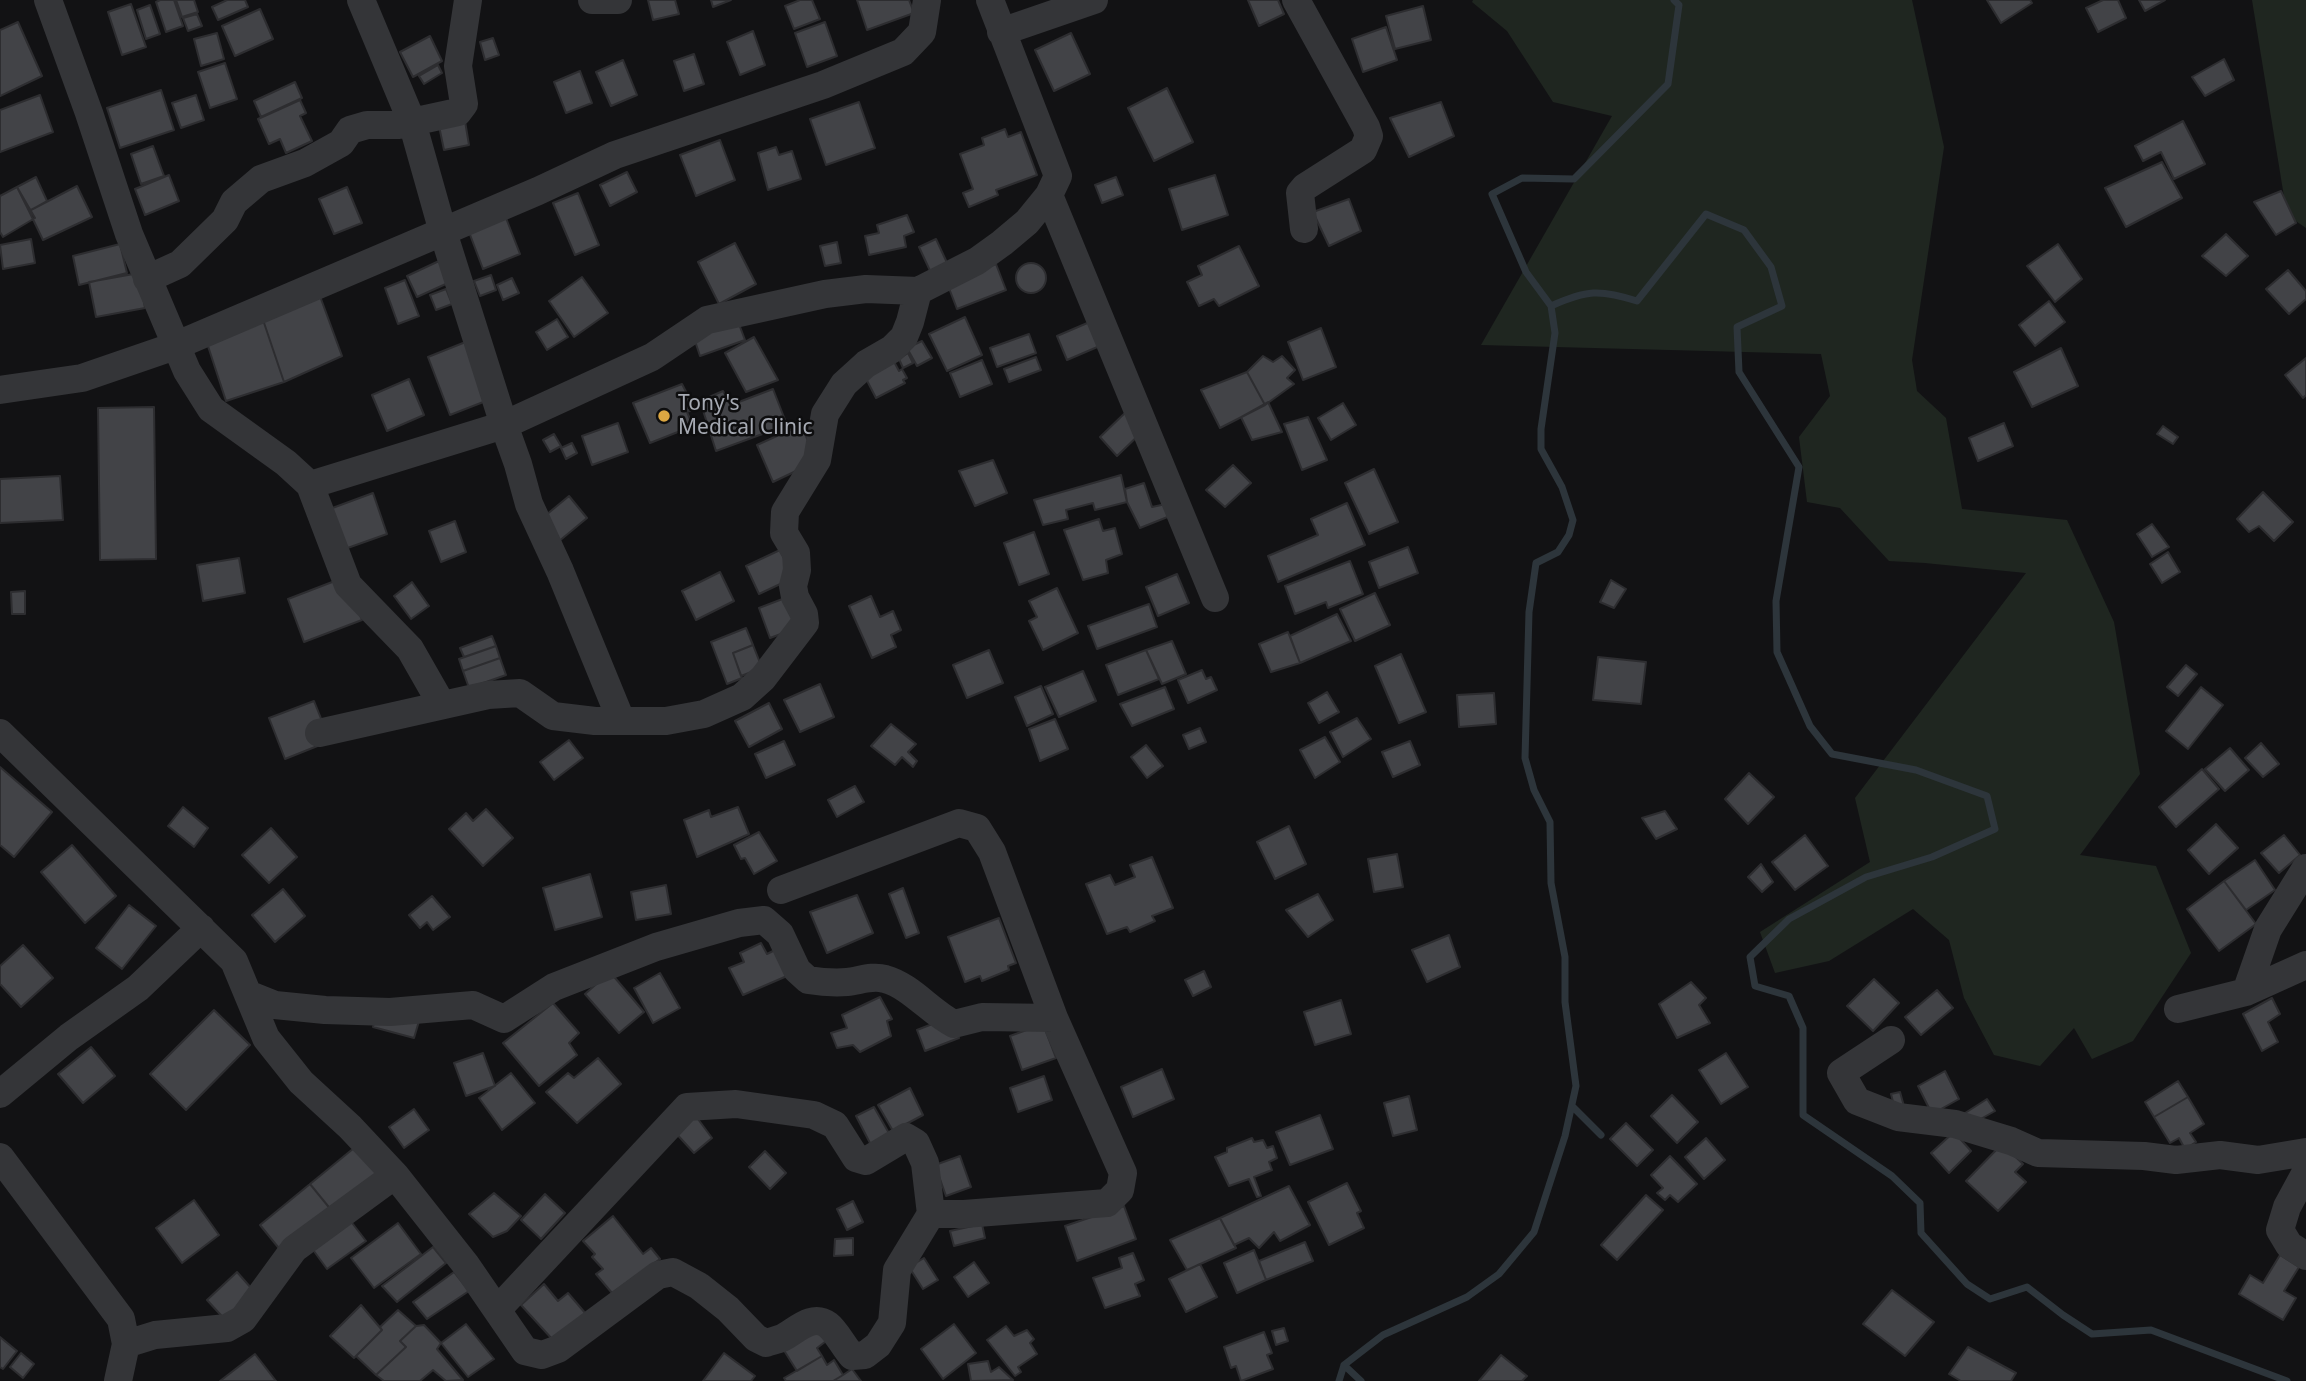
<!DOCTYPE html>
<html>
<head>
<meta charset="utf-8">
<style>
  body { margin:0 }
  canvas { display:block; background:#121214 }
</style>
</head>
<body>
<canvas width="2306" height="1381"></canvas>
<script>
const c = document.querySelector('canvas').getContext('2d');
c.lineJoin = 'round';
function fillPath(path, color) { c.fillStyle = color; c.fill(path, 'evenodd'); }
function stroke(path, color, width, dash) { c.strokeStyle = color; c.lineWidth = width; c.lineCap = dash ? 'butt' : 'round'; c.setLineDash(dash || []); c.stroke(path); }
function write(font, color, halo, rows, align = 'center') {
  c.font = font + ' "Noto Sans",sans-serif'; c.lineWidth = 5; c.setLineDash([]); c.textBaseline = 'middle'; c.strokeStyle = halo; c.fillStyle = color; for (const [text, x, y, turn = 0] of rows) {
    c.save(); c.translate(x, y); c.rotate((+turn || 0) * Math.PI / 180); c.textAlign = isNaN(turn) ? turn : align; if (halo) c.strokeText(text, 0, 0); c.fillText(text, 0, 0); c.restore();
  }
}
fillPath(new Path2D(`
  M1473,0H1912L1944,147L1912,360L1917,391L1946,418L1962,509L2067,520L2114,622L2140,774L2080,855L2156,866L2191,953L2133,1041L2092,1059L2074,1028L2040,1066L1994,1055L1964,998L1949,940L1913,909L1829,961L1775,973L1760,932L1870,862L1855,798L2026,573L1925,563L1889,561L1840,508L1807,502L1799,437L1830,396L1821,354L1481,345L1612,116L1553,102L1507,31L1472,2Z
  M2252,0H2306V228L2287,215Z`), '#1f2620');
stroke(new Path2D(`
  M1551,306C1586,290 1600,289 1637,301L1706,214L1744,230L1771,267L1782,306L1737,327L1739,372L1799,467L1776,601L1777,652L1810,726L1832,754L1916,770L1987,796L1995,829L1932,857L1866,877L1789,919L1750,957L1755,986L1789,996L1803,1028V1115L1892,1176L1920,1203L1921,1233L1967,1284L1990,1299L2027,1287L2063,1315L2092,1334L2151,1330L2287,1381
  M1572,1106L1601,1135
  M1339,1381L1344,1365
  M1361,1381L1344,1365L1383,1335L1467,1297L1499,1274L1534,1232L1565,1136L1576,1086L1565,1002V957L1551,883L1550,822L1534,790L1525,758L1529,612L1536,563L1558,552L1569,535L1573,520L1562,487L1541,449V429L1555,333L1551,306L1526,272L1492,194L1522,178L1574,179L1668,84L1679,5L1674,0`), '#2d353b', 7);
const building = new Path2D(`
  M160,0H174L183,26L166,32L156,2Z
  M176,0H194L198,12L182,17Z
  M227,0H245L248,7L218,20L212,7Z
  M648,0H675L679,14L653,20Z
  M711,0H731L713,7Z
  M800,0H812L820,19L794,29L785,6Z
  M857,0H909L914,13L867,30Z
  M1248,0H1278L1284,14L1259,26Z
  M1987,0H2030L2032,3L2001,23Z
  M2103,0H2118L2126,18L2098,32L2086,8Z
  M2139,0H2165L2145,11Z
  M131,4L146,47L122,55L108,12Z
  M150,5L160,34L146,39L137,10Z
  M1423,6L1431,40L1395,49L1386,16Z
  M260,9L273,39L235,56L222,26Z
  M197,14L202,26L188,31L183,18Z
  M18,22L42,76L0,96V30Z
  M825,22L837,56L807,67L795,33Z
  M1386,27L1397,60L1363,72L1352,39Z
  M753,31L765,65L740,75L727,42Z
  M217,33L224,59L201,66L194,39Z
  M1071,33L1090,74L1054,91L1035,50Z
  M430,36L442,61L413,77L400,52Z
  M493,38L499,55L485,60L480,42Z
  M694,54L704,84L684,91L674,61Z
  M2224,59L2234,80L2205,96L2192,77Z
  M623,60L637,95L611,106L596,72Z
  M225,63L237,99L210,108L198,72Z
  M438,65L442,73L424,84L419,76Z
  M580,71L592,103L566,113L554,82Z
  M295,82L302,98L261,117L254,101Z
  M1167,88L1193,142L1154,161L1128,108Z
  M161,90L174,130L120,148L107,108Z
  M40,95L53,132L0,152V110Z
  M196,95L204,120L181,128L172,103Z
  M300,100L306,113L300,116L312,141L286,153L280,139L269,144L258,119Z
  M859,102L875,148L826,165L810,119Z
  M1441,102L1454,136L1409,157L1390,118Z
  M465,121L469,145L444,150L439,126Z
  M2183,121L2205,164L2174,179L2161,152L2143,161L2135,146Z
  M1005,129L1008,137L1021,132L1037,175L996,190L998,195L969,207L963,193L973,189L960,154L984,145L982,138Z
  M720,140L735,180L696,196L680,155Z
  M153,146L164,176L141,184L131,154Z
  M776,147L779,155L792,151L801,179L768,190L758,153Z
  M2162,162L2182,198L2126,227L2105,188Z
  M627,172L637,192L610,206L600,185Z
  M169,175L179,201L145,215L135,189Z
  M1215,175L1228,215L1182,230L1169,189Z
  M36,177L47,201L29,211L17,187Z
  M1116,177L1123,195L1102,203L1095,185Z
  M77,186L92,217L43,240L29,211Z
  M17,187L35,218L3,237L0,232V196Z
  M347,187L362,223L334,234L319,199Z
  M2281,191L2296,223L2276,235L2254,202Z
  M578,193L599,245L575,255L553,203Z
  M1349,199L1361,231L1329,246L1313,212Z
  M907,215L914,232L904,236L906,247L869,255L865,236L879,233L877,225Z
  M506,218L520,254L483,269L469,232Z
  M2226,234L2248,256L2226,276L2202,256Z
  M31,239L35,263L3,269L0,245Z
  M936,239L949,267L932,275L919,247Z
  M837,242L841,263L825,266L820,246Z
  M735,243L756,284L719,304L698,262Z
  M120,244L127,273L79,285L73,256Z
  M2058,244L2082,279L2055,302L2027,266Z
  M1239,246L1259,286L1219,306L1214,299L1199,306L1187,282L1202,275L1198,266Z
  M439,261L448,283L417,297L407,276Z
  M1016 278a15 15 0 1 1 30 0a15 15 0 1 1-30 0Z
  M996,264L1006,290L957,309L947,283Z
  M2288,270L2306,291V299L2289,314L2266,289Z
  M139,273L145,308L96,317L89,282Z
  M491,275L496,290L480,296L474,281Z
  M582,277L608,313L574,337L549,301Z
  M512,278L519,293L503,300L497,285Z
  M405,280L419,316L398,324L385,288Z
  M317,288L342,356L284,382L258,305Z
  M446,289L452,304L436,310L430,295Z
  M2049,301L2065,322L2035,346L2019,325Z
  M258,305L284,382L226,401L206,340Z
  M736,316L745,340L700,356L692,332Z
  M965,317L982,355L947,371L929,334Z
  M557,319L568,337L547,350L536,332Z
  M1092,321L1102,345L1067,360L1057,336Z
  M1321,328L1336,367L1303,380L1288,342Z
  M1029,334L1036,353L997,367L990,348Z
  M754,337L778,380L746,392L725,353Z
  M468,341L491,399L450,415L428,357Z
  M922,341L932,358L917,366L907,348Z
  M2061,348L2078,386L2032,407L2014,372Z
  M908,353L913,363L903,368L899,359Z
  M890,354L899,371L902,369L907,378L903,380L905,383L876,398L861,369Z
  M1263,356L1273,362L1282,356L1295,370L1287,378L1294,384L1265,405L1247,372Z
  M1036,357L1041,370L1009,382L1004,369Z
  M2306,358V395L2303,398L2285,375Z
  M982,360L992,384L960,397L950,373Z
  M1247,372L1265,405L1220,428L1201,390Z
  M409,379L424,415L387,431L372,395Z
  M682,384L695,409L687,412L693,426L650,443L633,403Z
  M773,389L787,425L716,451L700,401L723,391L731,405Z
  M1268,402L1282,432L1252,440L1241,417Z
  M1343,403L1356,425L1331,440L1318,418Z
  M154,407L156,559L100,560L98,408Z
  M1127,411L1145,429L1117,456L1100,437Z
  M1308,417L1327,460L1302,470L1284,424Z
  M618,423L628,452L592,465L582,436Z
  M2004,423L2013,446L1978,461L1969,438Z
  M801,425L817,461L773,482L757,445Z
  M2163,426L2178,437L2173,444L2157,434Z
  M554,434L561,446L550,452L543,440Z
  M572,443L577,453L566,459L561,448Z
  M993,460L1007,493L975,506L959,471Z
  M1233,465L1251,483L1225,507L1206,490Z
  M1374,469L1398,522L1369,534L1345,483Z
  M1121,475L1127,502L1095,510L1093,503L1066,510L1068,519L1043,525L1034,500Z
  M60,476L63,520L0,523V479Z
  M1144,483L1152,507L1166,504L1170,516L1140,528L1127,502L1125,489Z
  M2263,492L2293,522L2274,541L2259,526L2249,532L2237,519Z
  M373,493L387,534L342,550L327,510Z
  M569,496L587,518L558,542L540,520Z
  M1347,503L1365,545L1278,582L1268,556L1318,535L1311,519Z
  M1099,519L1103,531L1115,528L1122,554L1106,560L1108,573L1083,580L1064,530Z
  M455,521L466,552L441,562L429,531Z
  M2152,524L2169,547L2152,557L2137,534Z
  M1034,532L1049,574L1019,585L1004,543Z
  M1408,547L1418,573L1379,588L1369,562Z
  M780,550L793,578L759,594L746,566Z
  M2168,552L2180,572L2162,583L2150,564Z
  M239,558L245,593L203,601L197,565Z
  M1350,561L1363,594L1328,608L1326,602L1295,614L1285,586Z
  M720,572L734,601L696,620L682,591Z
  M1177,574L1189,603L1158,616L1146,587Z
  M340,579L352,595L362,620L304,642L288,599Z
  M1611,580L1626,589L1614,608L1600,602Z
  M412,582L429,606L411,619L394,596Z
  M1057,588L1078,633L1043,650L1029,621L1037,617L1029,601Z
  M25,591V614H12L11,592Z
  M1375,593L1390,625L1355,641L1340,609Z
  M871,596L880,617L893,611L901,630L891,635L896,647L872,658L849,606Z
  M785,598L797,628L770,638L759,608Z
  M1149,604L1157,627L1097,649L1088,626Z
  M1337,614L1351,641L1300,663L1290,636Z
  M746,628L753,645L733,653L742,678L727,684L711,642Z
  M1288,632L1300,663L1271,672L1259,644Z
  M492,636L496,646L464,657L460,648Z
  M1172,641L1186,674L1162,684L1146,650Z
  M753,645L762,668L741,676L733,653Z
  M496,646L500,658L463,671L459,659Z
  M989,650L1003,683L967,698L953,665Z
  M1146,650L1159,679L1118,695L1106,665Z
  M1401,654L1426,712L1399,723L1375,666Z
  M1598,657L1646,662L1641,704L1593,700Z
  M500,658L506,675L469,688L463,671Z
  M2186,665L2197,674L2178,696L2167,687Z
  M1202,670L1206,679L1211,677L1217,690L1188,703L1178,680Z
  M1083,671L1096,701L1059,717L1045,687Z
  M820,684L834,717L800,732L784,700Z
  M1041,686L1053,714L1027,726L1015,697Z
  M1165,687L1174,709L1132,726L1120,704Z
  M2201,687L2223,705L2188,749L2166,731Z
  M1327,692L1339,712L1319,723L1308,703Z
  M1494,693L1496,724L1459,727L1457,695Z
  M314,701L330,741L285,759L269,718Z
  M769,703L782,729L749,747L735,721Z
  M1357,718L1371,739L1343,757L1330,732Z
  M1055,719L1068,749L1040,761L1029,729Z
  M891,724L916,744L908,752L917,761L913,767L902,757L895,765L871,746Z
  M1200,728L1206,742L1189,749L1183,735Z
  M1325,737L1340,762L1315,778L1300,750Z
  M569,740L583,758L554,780L540,762Z
  M784,741L795,765L766,778L755,754Z
  M1410,741L1420,765L1393,777L1382,752Z
  M2261,743L2279,764L2263,777L2245,758Z
  M1146,745L1163,766L1147,778L1131,757Z
  M2230,748L2249,770L2225,791L2205,769Z
  M0,767L52,812L14,857L0,845Z
  M2202,769L2219,789L2176,827L2159,807Z
  M1749,773L1774,797L1748,824L1725,799Z
  M855,786L864,802L837,817L828,800Z
  M183,807L208,828L194,847L168,826Z
  M738,807L749,834L697,857L684,820L709,810L711,817Z
  M486,809L513,838L483,866L449,829L466,813L473,821Z
  M1665,811L1677,829L1656,839L1642,818Z
  M2216,824L2238,848L2209,874L2188,850Z
  M1289,826L1306,864L1275,879L1257,842Z
  M271,828L297,857L269,883L242,855Z
  M759,832L777,861L754,874L745,858L741,859L734,845Z
  M1805,835L1828,866L1795,890L1772,862Z
  M2284,835L2300,855L2279,873L2261,853Z
  M72,845L116,896L85,923L41,872Z
  M1397,854L1403,887L1374,892L1368,859Z
  M1152,857L1173,908L1152,916L1155,921L1130,932L1127,927L1107,934L1086,884L1110,875L1115,885L1135,877L1130,865Z
  M2255,860L2275,890L2246,910L2224,881Z
  M1761,864L1773,882L1762,892L1748,877Z
  M590,874L602,917L555,930L543,888Z
  M2224,881L2256,924L2219,951L2187,909Z
  M666,885L671,914L636,920L631,892Z
  M903,888L919,933L906,938L889,894Z
  M283,889L305,916L275,942L252,915Z
  M1318,894L1333,920L1308,937L1286,910Z
  M857,895L873,933L827,953L810,912Z
  M432,896L450,917L433,930L427,922L420,928L409,915Z
  M129,905L156,926L122,969L96,948Z
  M999,918L1016,963L1008,966L1009,970L982,981L980,976L965,982L948,937Z
  M1449,935L1460,967L1427,982L1412,950Z
  M761,943L767,954L775,950L787,976L743,995L729,968L744,962L740,953Z
  M23,945L53,978L21,1007L0,984V966Z
  M1204,971L1211,987L1193,996L1185,980Z
  M610,972L644,1012L619,1033L585,994Z
  M660,973L680,1008L653,1023L634,988Z
  M1874,979L1899,1003L1873,1031L1847,1006Z
  M1691,982L1706,998L1699,1005L1710,1023L1677,1038L1659,1004Z
  M1937,990L1953,1008L1921,1035L1905,1017Z
  M880,997L892,1019L887,1021L891,1036L860,1052L853,1045L837,1048L831,1033L847,1028L842,1015Z
  M2272,998L2280,1014L2268,1022L2278,1042L2262,1051L2243,1014Z
  M381,999L422,1011L414,1038L373,1027Z
  M1341,1000L1351,1034L1315,1045L1304,1012Z
  M553,1003L579,1033L569,1043L577,1055L539,1086L503,1043Z
  M214,1010L250,1045L186,1110L150,1074Z
  M950,1017L959,1038L925,1051L917,1030Z
  M1043,1024L1056,1058L1022,1070L1010,1036Z
  M91,1047L115,1076L83,1103L58,1074Z
  M483,1053L495,1086L466,1096L454,1063Z
  M1726,1053L1748,1087L1721,1104L1699,1070Z
  M598,1058L621,1084L577,1123L546,1092L568,1073L574,1078Z
  M1162,1069L1174,1099L1133,1117L1121,1087Z
  M1945,1071L1959,1099L1932,1114L1918,1086Z
  M511,1073L535,1103L502,1130L479,1098Z
  M1044,1076L1052,1100L1018,1112L1010,1088Z
  M2178,1081L2188,1097L2154,1117L2145,1102Z
  M910,1088L923,1115L893,1131L878,1105Z
  M1900,1092L1905,1110L1896,1113L1891,1094Z
  M1672,1095L1698,1122L1677,1143L1651,1116Z
  M1409,1096L1417,1130L1393,1136L1384,1103Z
  M2188,1097L2204,1124L2190,1133L2196,1142L2185,1149L2179,1138L2170,1143L2154,1117Z
  M1987,1099L1995,1111L1968,1126L1962,1115Z
  M874,1107L890,1135L871,1145L856,1116Z
  M414,1109L429,1130L404,1148L389,1127Z
  M695,1115L712,1138L694,1153L673,1130Z
  M1320,1115L1333,1149L1290,1165L1276,1132Z
  M1626,1123L1653,1150L1637,1166L1610,1139Z
  M1954,1132L1971,1151L1949,1173L1931,1153Z
  M1252,1138L1254,1142L1263,1140L1267,1148L1273,1146L1277,1158L1269,1162L1272,1170L1254,1177L1261,1196L1257,1197L1249,1179L1229,1186L1215,1157L1227,1152V1148Z
  M1706,1138L1725,1160L1704,1179L1685,1157Z
  M2002,1144L2023,1164L2015,1172L2026,1182L1998,1211L1966,1181Z
  M354,1148L392,1164L332,1211L310,1184Z
  M765,1151L786,1173L770,1189L749,1167Z
  M960,1156L971,1187L946,1196L935,1165Z
  M1670,1156L1697,1184L1678,1202L1670,1195L1665,1200L1657,1193L1663,1188L1651,1175Z
  M1347,1183L1361,1211L1357,1213L1364,1228L1329,1245L1308,1202Z
  M310,1184L332,1211L282,1252L260,1225Z
  M1289,1186L1310,1225L1280,1241L1274,1232L1259,1248L1249,1238L1234,1245L1220,1218Z
  M494,1193L521,1216L507,1231L493,1237L469,1214Z
  M545,1194L565,1213L541,1239L521,1220Z
  M1646,1195L1663,1210L1617,1260L1601,1245Z
  M194,1200L219,1235L182,1263L156,1228Z
  M853,1201L863,1222L847,1230L837,1209Z
  M1124,1206L1136,1239L1077,1261L1065,1226Z
  M346,1215L366,1241L327,1269L308,1243Z
  M613,1216L643,1254L651,1248L660,1259L612,1293L596,1274L603,1269L592,1257L595,1254L583,1241Z
  M1220,1218L1236,1248L1187,1270L1170,1240Z
  M398,1223L421,1254L374,1288L351,1258Z
  M982,1224L985,1238L954,1246L950,1231Z
  M853,1238V1255L834,1256L835,1239Z
  M1305,1242L1313,1261L1266,1280L1259,1261Z
  M433,1247L446,1263L397,1302L382,1286Z
  M1254,1250L1266,1280L1237,1293L1224,1263Z
  M1133,1253L1144,1280L1135,1284L1140,1296L1105,1308L1093,1278L1122,1268L1119,1258Z
  M2280,1255L2299,1267L2284,1291L2296,1298L2283,1320L2239,1294L2250,1275L2263,1283Z
  M924,1258L938,1280L923,1289L909,1267Z
  M974,1262L989,1283L968,1297L954,1277Z
  M1200,1264L1217,1297L1186,1312L1169,1279Z
  M237,1272L259,1297L229,1324L207,1300Z
  M454,1272L469,1291L427,1319L413,1302Z
  M544,1284L558,1301L568,1293L586,1314L553,1340L521,1305Z
  M1892,1290L1934,1322L1905,1356L1863,1324Z
  M361,1305L382,1330L354,1358L330,1336Z
  M398,1310L416,1326L400,1341L406,1347L376,1375L356,1356L382,1330L380,1327Z
  M821,1312L838,1332L817,1348L822,1356L797,1371L778,1341Z
  M466,1324L494,1359L468,1377L441,1343Z
  M954,1324L976,1353L943,1379L921,1349Z
  M424,1325L441,1343L437,1349L463,1380L446,1381L433,1370L420,1381H384L376,1375L406,1347L400,1341L416,1326Z
  M1006,1326L1014,1336L1027,1330L1034,1339L1030,1343L1037,1354L1018,1367L1021,1372L1015,1376L987,1340Z
  M1284,1328L1288,1341L1276,1345L1272,1331Z
  M1264,1332L1272,1353L1267,1355L1273,1369L1241,1381L1236,1366L1231,1368L1224,1347Z
  M0,1337L17,1351L3,1369L0,1367Z
  M1968,1347L2016,1373L2011,1381H1961L1949,1374Z
  M21,1353L34,1364L23,1378L10,1367Z
  M724,1353L755,1376L751,1381H703Z
  M255,1354L276,1381H220Z
  M1501,1355L1527,1376L1522,1381H1479Z
  M822,1356L827,1365L834,1360L843,1375L833,1381H786L784,1378Z
  M988,1361L991,1372L999,1367L1013,1380L971,1381L968,1364Z
  M852,1369L861,1381H833L843,1375Z`);
fillPath(building, '#424347');
stroke(building, '#2d2d30', 2);
stroke(new Path2D(`
  M48,0L89,113L129,234L187,371L211,409L286,463L310,485L348,585L410,649L442,705
  M361,0L412,122L443,232L504,425L652,357L707,320L825,294L866,289L918,291L977,261L1002,243L1027,222L1049,195L1058,176L990,0
  M592,0H618
  M1296,0L1366,127L1369,136L1363,150L1305,187L1300,193L1304,229
  M1001,32L1094,0
  M1049,195L1215,598
  M147,279L180,264L225,220L234,202L261,179L305,163L341,143L350,130L367,125H398L458,112L464,104L458,66L468,0
  M0,390L82,378L175,346L538,191L615,155L823,85L903,52L922,32L927,0
  M310,485L504,425L518,464L529,504L560,571L621,720
  M0,733L234,961L266,1038L301,1082L350,1127L395,1175L466,1265L525,1351L542,1355L558,1349L658,1275L673,1272L699,1286L728,1309L756,1338L766,1343C772,1341 777,1340 782,1338C796,1331 812,1313 828,1325C836,1331 844,1347 852,1356L865,1355L878,1345L892,1323L897,1270L931,1214H964L1107,1203L1120,1190L1123,1173L1054,1018L992,852L977,828L959,823L781,890
  M319,733L488,695L520,693L553,716L595,721H666L704,714L742,697L763,678L805,623L804,614L795,597L793,586L797,570L796,553L784,533L785,512L817,460L825,414L844,384L866,364L892,349L904,337L910,322L918,291
  M2246,992L2268,929L2306,868
  M250,995L275,1005L325,1010L390,1012L473,1005L504,1019L554,987L656,947L739,923L764,920L780,934L797,970L808,980C821,982 834,983 847,982C859,981 872,975 885,979C911,986 930,1012 954,1024L982,1017L1054,1018
  M2178,1009L2246,992L2306,965
  M1891,1040L1841,1073L1857,1101L1898,1117L1955,1124L2011,1141L2038,1153L2144,1156L2176,1160L2220,1155L2258,1160L2306,1152
  M0,1094L69,1037L138,988L201,928
  M0,1157L121,1319L126,1344L118,1381
  M2306,1172L2287,1207L2280,1230L2289,1245L2306,1256
  M498,1309L687,1107L736,1104L814,1115L835,1125L856,1158L866,1161L906,1137L916,1143L925,1163L931,1214
  M126,1344L155,1335L227,1328L243,1319L294,1249L395,1175`), '#343538', 28);
for (const [x, y, r, color] of [
  [664,416,7,"#dca742"]
]) { const dot = new Path2D(); dot.arc(x, y, r, 0, 2 * Math.PI); c.fillStyle = color; c.fill(dot); stroke(dot, '#0e0e0f', 2.5); }
write('21px', '#a6aab3', '#0e0e0f', [
  ["Tony's",678,404],
  ["Medical Clinic",678,428]
], 'left');
</script>
</body>
</html>
